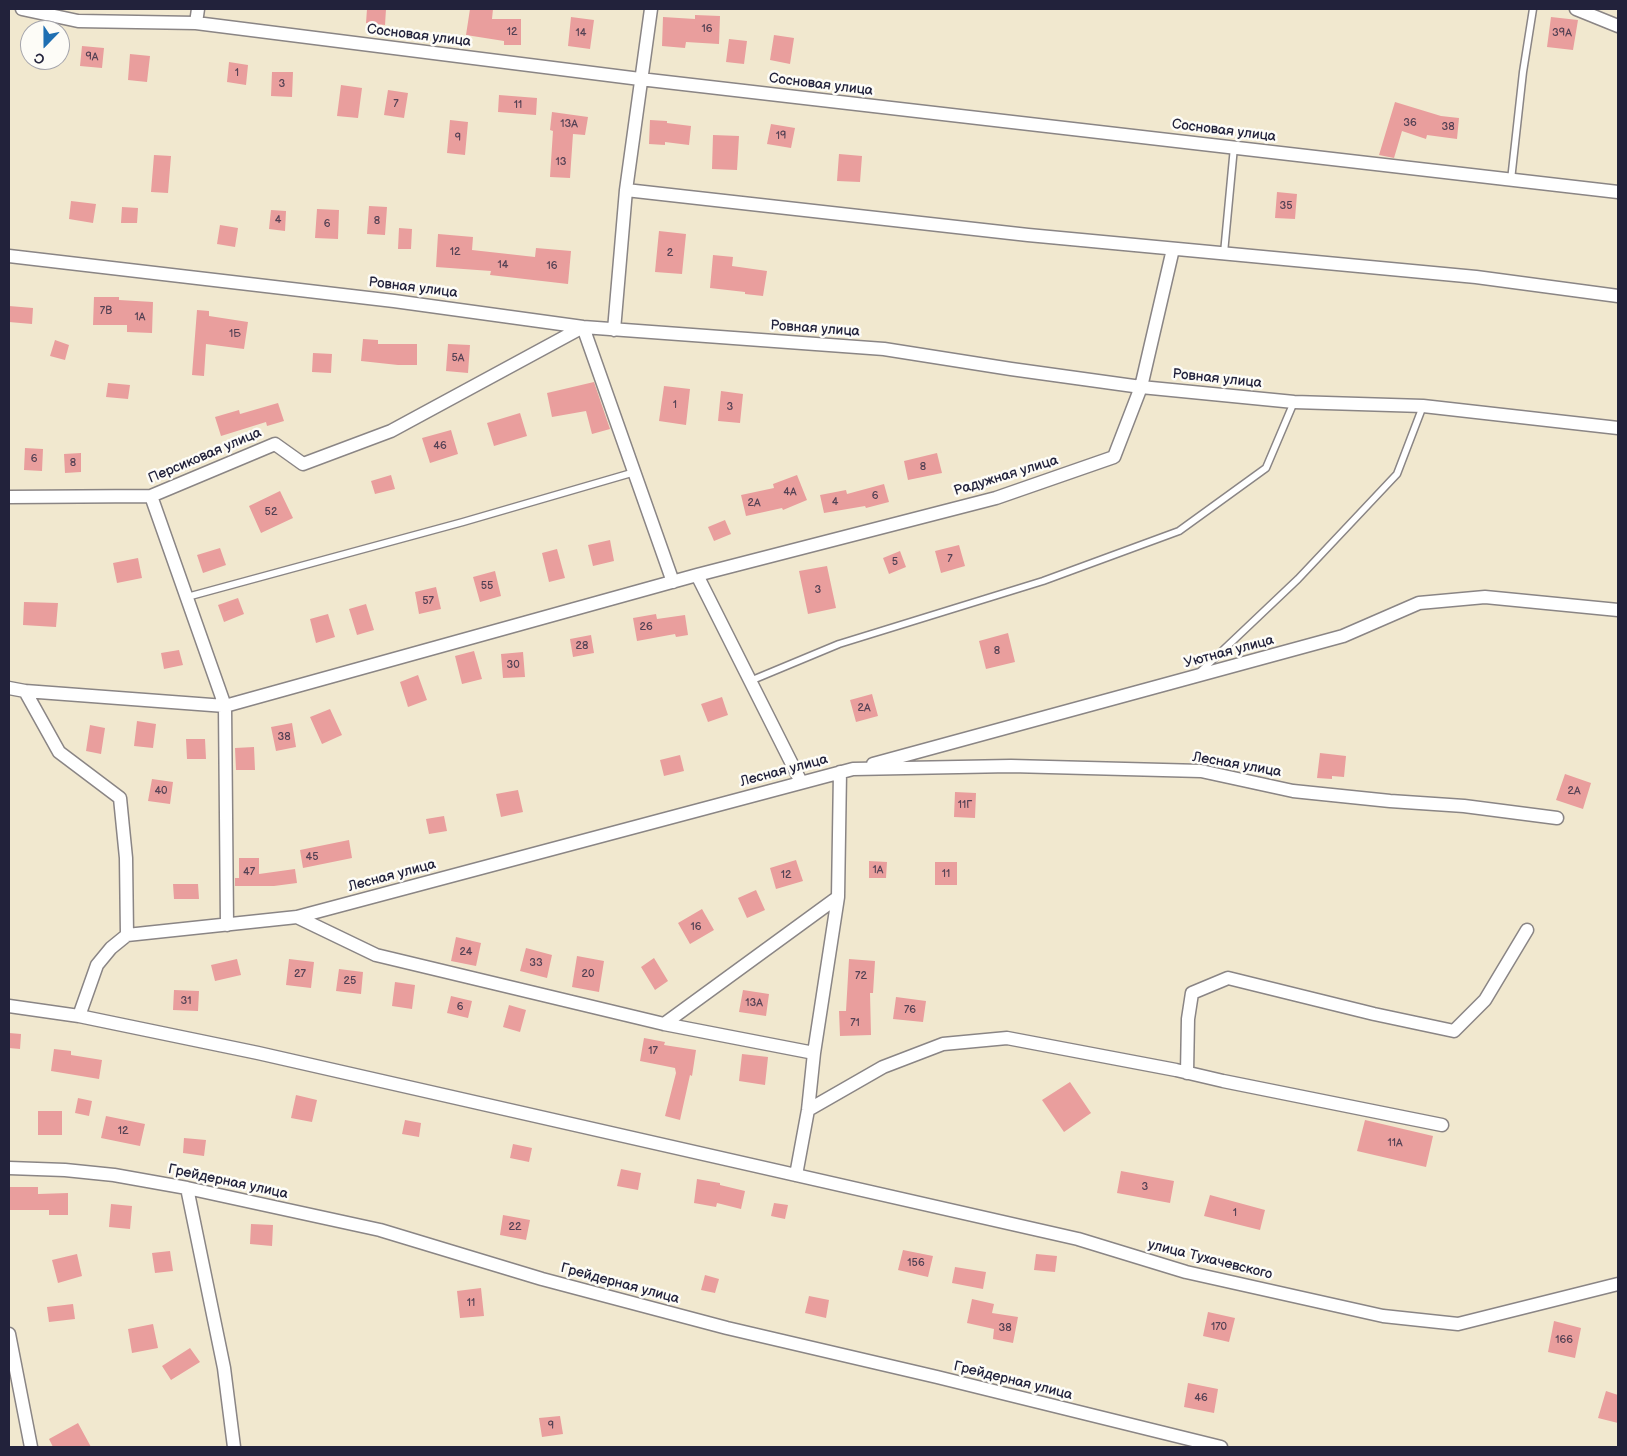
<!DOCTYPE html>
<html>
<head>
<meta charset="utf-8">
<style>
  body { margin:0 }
  #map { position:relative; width:1627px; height:1456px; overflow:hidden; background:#f1e8cf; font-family:"Balsamiq Sans",sans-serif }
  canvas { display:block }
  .frame { position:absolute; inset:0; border:10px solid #22223b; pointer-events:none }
  .north { position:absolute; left:20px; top:20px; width:50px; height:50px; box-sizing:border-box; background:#fdfcf7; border:1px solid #a5a5ac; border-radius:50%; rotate:202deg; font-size:14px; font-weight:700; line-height:20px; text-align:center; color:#22223b }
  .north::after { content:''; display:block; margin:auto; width:18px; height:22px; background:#1f6fb2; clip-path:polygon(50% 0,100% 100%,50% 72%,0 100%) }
</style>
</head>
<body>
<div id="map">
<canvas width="1627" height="1456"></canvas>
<div class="frame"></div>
<div class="north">С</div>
</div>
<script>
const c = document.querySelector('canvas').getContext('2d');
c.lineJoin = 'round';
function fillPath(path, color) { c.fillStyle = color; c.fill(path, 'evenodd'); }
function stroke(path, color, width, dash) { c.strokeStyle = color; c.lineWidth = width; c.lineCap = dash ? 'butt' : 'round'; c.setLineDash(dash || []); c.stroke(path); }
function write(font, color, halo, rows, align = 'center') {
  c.font = font + ' "Balsamiq Sans",sans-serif'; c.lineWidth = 5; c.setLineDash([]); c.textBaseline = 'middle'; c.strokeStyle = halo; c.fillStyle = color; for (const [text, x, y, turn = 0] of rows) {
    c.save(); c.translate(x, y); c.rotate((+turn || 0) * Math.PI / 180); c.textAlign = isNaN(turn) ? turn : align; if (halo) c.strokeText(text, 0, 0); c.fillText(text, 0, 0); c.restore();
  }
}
fillPath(new Path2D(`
  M367,9H386L385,25L366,23Z
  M470,9H493L492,19H521V45H504V41L466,35Z
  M695,15L720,16L719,44L686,42L685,48L662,46L663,17L695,19Z
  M571,17L594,20L590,49L568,46Z
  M1551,17L1578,20L1573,50L1547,47Z
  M774,35L794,38L790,64L770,60Z
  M729,39L747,41L744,64L726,62Z
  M82,46L104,48L102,68L80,66Z
  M130,54L150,56L147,82L128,80Z
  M229,62L248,65L246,85L227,82Z
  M272,72H293L292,97L271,96Z
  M341,85L362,88L358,118L337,116Z
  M388,90L408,93L404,118L384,115Z
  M499,95L537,98L536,115L498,112Z
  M1395,102L1441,116L1459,118L1457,139L1427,135L1426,139L1402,131L1394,158L1379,155Z
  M552,112L588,117L585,135L573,134L570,178L550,177L553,131L550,130Z
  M450,120L468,122L465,155L447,153Z
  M650,120L667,121V123L691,126L689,145L665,142V145L649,144Z
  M771,124L795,128L791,148L767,144Z
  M713,135L739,136L737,170L712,169Z
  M839,154L862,156L860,182L837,181Z
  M154,155L171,156L168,193L151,192Z
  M1277,192L1297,194L1295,219L1275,218Z
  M71,201L96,204L93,223L69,219Z
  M369,206L387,207L385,235L367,234Z
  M122,207L138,208L137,223H121Z
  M317,209L339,210L338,239L315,238Z
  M271,210L286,211L285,231L269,229Z
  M220,225L238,228L235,247L217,244Z
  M399,228L412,229L411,249H398Z
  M659,231L686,234L682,274L655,272Z
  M438,234L473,237L472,250L535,257L536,248L571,251L568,284L490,275L491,271L436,267Z
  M713,255L733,257L732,266L767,271L763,296L745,294V292L710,288Z
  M94,297H119V300L153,302L152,333L127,332V325H93Z
  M9,306L33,308L32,324L9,322Z
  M197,310L209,311V316L248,322L244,349L206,344L204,376L192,375Z
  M363,339L378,340V344H417V365H398L361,361Z
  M55,340L69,345L65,360L50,356Z
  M448,344L470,345L468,373L446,371Z
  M313,353L332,354L331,373L312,372Z
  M594,382L610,429L592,434L586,411L552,417L547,393Z
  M108,383L130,385L128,399L106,397Z
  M664,386L690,389L686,425L659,421Z
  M721,391L743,394L740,423L718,421Z
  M278,403L284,421L267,426L266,422L221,436L215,417L239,410L240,414Z
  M520,413L527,436L494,446L487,423Z
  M451,430L458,454L430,463L422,438Z
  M25,448L43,449L42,471L24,470Z
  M81,453V472L65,473L64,454Z
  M937,453L942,473L908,480L904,461Z
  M391,475L395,489L375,494L371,481Z
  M797,475L807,500L783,510L782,508L746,516L741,495L774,488L773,484Z
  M884,484L889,502L866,508L865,506L824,513L820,495L846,490L847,494Z
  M280,491L293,518L261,533L249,506Z
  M725,520L731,534L714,541L708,527Z
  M610,540L614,561L593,566L588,545Z
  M959,545L965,566L941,573L935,551Z
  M220,548L226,565L203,573L197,555Z
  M557,549L565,578L549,582L542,553Z
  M900,551L906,567L889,574L883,558Z
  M138,558L142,578L117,583L113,563Z
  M827,566L836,608L808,614L799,571Z
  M495,571L501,596L480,602L473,577Z
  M436,587L441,609L419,614L415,592Z
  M238,598L244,614L224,622L218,605Z
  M24,602L58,603L56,627L23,625Z
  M366,604L374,630L357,635L349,609Z
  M328,614L335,637L316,643L310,619Z
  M656,614L657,619L685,615L688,635L676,637L675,634L637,641L633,618Z
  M1008,633L1015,662L986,669L979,641Z
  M591,635L594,653L573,657L570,639Z
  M179,650L183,665L164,669L161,653Z
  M474,651L482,679L462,684L455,656Z
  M523,652L525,677L503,678L501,654Z
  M418,675L427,700L408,707L400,682Z
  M872,694L878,716L856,722L850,700Z
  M722,697L728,715L708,722L701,704Z
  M330,709L342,735L322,744L310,717Z
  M137,721L156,724L153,748L134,746Z
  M292,723L296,747L276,751L271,727Z
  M90,725L105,728L101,754L86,751Z
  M186,739H205L206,759H187Z
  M254,747L255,770H236L235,748Z
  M1320,753L1346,756L1344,777L1332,776V779L1317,778Z
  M680,755L684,771L664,776L660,760Z
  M1565,774L1591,783L1583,809L1556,800Z
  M152,779L173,782L170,804L148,801Z
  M518,790L523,812L501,817L496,794Z
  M955,792L976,793L975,818L954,817Z
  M444,816L447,831L429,834L426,819Z
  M349,840L352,858L303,868L300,850Z
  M239,858H259V874L295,869L297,883L274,886H235V878H239Z
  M796,860L803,881L776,889L770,868Z
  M869,861L887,862L886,878H869Z
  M935,862H957V885H935Z
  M173,884H198L199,899H174Z
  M756,890L765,910L747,918L738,898Z
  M702,909L714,930L690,944L678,923Z
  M456,937L481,943L476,966L451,961Z
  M526,948L552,955L547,978L520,971Z
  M577,956L604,961L599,992L572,987Z
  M654,958L668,981L655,990L641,967Z
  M237,959L241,975L215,981L211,965Z
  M289,959L314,962L311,988L286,985Z
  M849,959L875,961L873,993H870L871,1035L840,1036L839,1011H846Z
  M339,969L363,972L361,994L336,991Z
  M395,982L415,985L412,1009L392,1006Z
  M174,990L199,991L198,1011L173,1010Z
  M743,990L769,994L766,1016L739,1012Z
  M451,996L472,1001L468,1018L447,1013Z
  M896,997L926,1001L923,1022L893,1019Z
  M509,1005L526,1010L520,1032L503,1027Z
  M9,1033L21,1034L20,1049L9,1048Z
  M644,1038L665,1042L664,1045L696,1050L692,1076L690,1075L680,1120L665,1116L676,1073L675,1068L640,1061Z
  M54,1049L71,1051V1055L102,1060L99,1079L51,1071Z
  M742,1054L768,1057L765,1085L739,1081Z
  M1070,1082L1091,1113L1064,1132L1042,1100Z
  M296,1095L317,1100L312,1122L291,1118Z
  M78,1098L92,1101L89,1116L75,1113Z
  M38,1111H62V1135H38Z
  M106,1116L145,1124L140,1146L101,1138Z
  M405,1120L421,1123L419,1137L402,1134Z
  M1365,1120L1433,1136L1426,1167L1357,1151Z
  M184,1138L206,1140L204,1156L183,1153Z
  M513,1144L532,1148L529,1162L510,1158Z
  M621,1169L641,1173L638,1190L617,1186Z
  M1121,1171L1174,1181L1170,1203L1117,1193Z
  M697,1179L720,1183V1185L745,1191L741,1209L717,1203L716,1207L694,1203Z
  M10,1187H38V1194L68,1193V1215H49V1210H10Z
  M1210,1195L1265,1210L1260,1230L1204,1216Z
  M774,1203L788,1205L785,1219L771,1216Z
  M111,1204L132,1206L130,1229L109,1227Z
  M503,1215L530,1220L526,1240L500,1235Z
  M251,1224L273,1225L272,1246L250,1244Z
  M903,1250L933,1256L928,1277L898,1270Z
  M170,1251L173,1271L155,1273L152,1253Z
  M77,1254L82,1276L58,1283L52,1260Z
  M1036,1254L1057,1256L1055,1272L1034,1270Z
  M955,1267L986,1272L983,1289L952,1283Z
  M705,1275L719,1279L715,1293L701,1290Z
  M481,1288L484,1316L460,1318L457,1291Z
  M809,1296L829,1300L826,1318L805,1313Z
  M972,1299L994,1304L992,1313L1018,1317L1013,1343L993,1339L994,1329L967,1323Z
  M73,1304L75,1319L49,1322L47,1307Z
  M1208,1312L1235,1318L1229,1342L1203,1336Z
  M1554,1321L1581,1328L1575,1358L1548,1352Z
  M153,1324L158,1348L132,1353L128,1329Z
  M190,1348L200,1362L171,1380L162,1366Z
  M1188,1383L1218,1389L1214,1413L1184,1407Z
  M1606,1391L1618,1395V1423L1598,1418Z
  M560,1416L563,1434L542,1437L539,1418Z
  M78,1423L91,1447H53L49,1439Z`), '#e99e9d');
const lane = new Path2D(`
  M1511,180L1523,72L1533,9
  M1224,253L1234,147
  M187,597L463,522L635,472
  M1200,672L1298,579L1397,474L1423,406
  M750,681L839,644L1043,581L1179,531L1266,468L1294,402`);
const street = new Path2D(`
  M22,9L78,21L196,23L640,79L1618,192
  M1576,9L1618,26
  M196,23L198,9
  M626,190L1028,235L1476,277L1618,296
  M9,256L394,301L583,327L884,349L1011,369L1141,387L1294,402L1423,406L1618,428
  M614,330L626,190L651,9
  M151,496L225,706L227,925
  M9,497L151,496L275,444L303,464L391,431L583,327L673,582
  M697,575L801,782
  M9,688L25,691L59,752L120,798L126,858L127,935
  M25,691L225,706L697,575L996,498L1114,457L1141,387L1173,249
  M873,764L1343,636L1419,603L1485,597L1618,610
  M297,917L376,955L664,1024L814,1053
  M9,1006L79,1016L258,1053L1078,1239L1186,1272L1383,1316L1458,1324L1618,1284
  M79,1016L97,965L111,948L127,935L297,917L853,769L1011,766L1201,771L1293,791L1390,801L1464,806L1557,818
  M664,1024L838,897
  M1187,1073L1188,1019L1192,993L1228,978L1374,1014L1454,1031L1485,1000L1527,930
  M808,1110L883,1067L943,1044L1007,1038L1176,1070L1223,1081L1442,1125
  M9,1168L65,1170L114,1175L187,1188L380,1230L542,1279L727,1328L937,1377L1221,1447
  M796,1175L808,1110L814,1053L838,897L840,772
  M187,1188L224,1368L234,1447
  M9,1334L31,1447`);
stroke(lane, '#8a8585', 9);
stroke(street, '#8a8585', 15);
stroke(lane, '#fff', 6);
stroke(street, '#fff', 12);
write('11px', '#544154', null, [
  ["16",707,29],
  ["12",512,32],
  ["14",581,33],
  ["39А",1562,33],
  ["9А",92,57],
  ["1",237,73],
  ["3",282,84],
  ["7",396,104],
  ["11",518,105],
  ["36",1410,123],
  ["13А",569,124],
  ["38",1448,127],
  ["19",781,136],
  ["9",458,138],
  ["13",561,162],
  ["35",1286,206],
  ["4",278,220],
  ["8",377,221],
  ["6",327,224],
  ["12",455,252],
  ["2",670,253],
  ["14",503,265],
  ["16",552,266],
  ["7В",106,311],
  ["1А",140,317],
  ["1Б",235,334],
  ["5А",458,358],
  ["1",675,405],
  ["3",730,407],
  ["46",440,446],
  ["6",34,459],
  ["8",73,463],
  ["8",923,467],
  ["4А",790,492],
  ["6",875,496],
  ["4",835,502],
  ["2А",754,503],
  ["52",271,512],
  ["7",950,559],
  ["5",895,562],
  ["55",487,586],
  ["3",818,590],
  ["57",428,601],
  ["26",646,627],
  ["28",582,646],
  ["8",997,651],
  ["30",513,665],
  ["2А",864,708],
  ["38",284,737],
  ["40",161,791],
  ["2А",1574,791],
  ["11Г",965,805],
  ["45",312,857],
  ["1А",878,870],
  ["47",249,872],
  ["11",946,874],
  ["12",786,875],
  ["16",696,927],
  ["24",466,952],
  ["33",536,963],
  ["27",300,974],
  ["20",588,974],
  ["72",861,976],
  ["25",350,981],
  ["31",186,1001],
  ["13А",754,1003],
  ["6",460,1007],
  ["76",910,1010],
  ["71",855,1023],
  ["17",653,1051],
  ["12",123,1131],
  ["11А",1395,1143],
  ["3",1145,1187],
  ["1",1235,1213],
  ["22",515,1227],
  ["156",916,1263],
  ["11",471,1303],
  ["170",1219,1327],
  ["38",1005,1328],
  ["166",1564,1340],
  ["46",1201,1398],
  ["9",551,1426]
]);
write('14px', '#22223b', '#fdfcf7', [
  ["Сосновая улица",419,36,7],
  ["Сосновая улица",821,85,7],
  ["Сосновая улица",1224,131,7],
  ["Ровная улица",413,288,7],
  ["Ровная улица",815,329,4],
  ["Ровная улица",1217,379,6],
  ["Персиковая улица",205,456,-23],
  ["Радужная улица",1006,476,-17],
  ["Уютная улица",1229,652,-15],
  ["Лесная улица",1237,765,10],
  ["Лесная улица",784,771,-15],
  ["Лесная улица",392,876,-15],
  ["Грейдерная улица",228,1182,12],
  ["улица Тухачевского",1210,1260,14],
  ["Грейдерная улица",620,1284,15],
  ["Грейдерная улица",1013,1381,14]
]);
</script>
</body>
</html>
